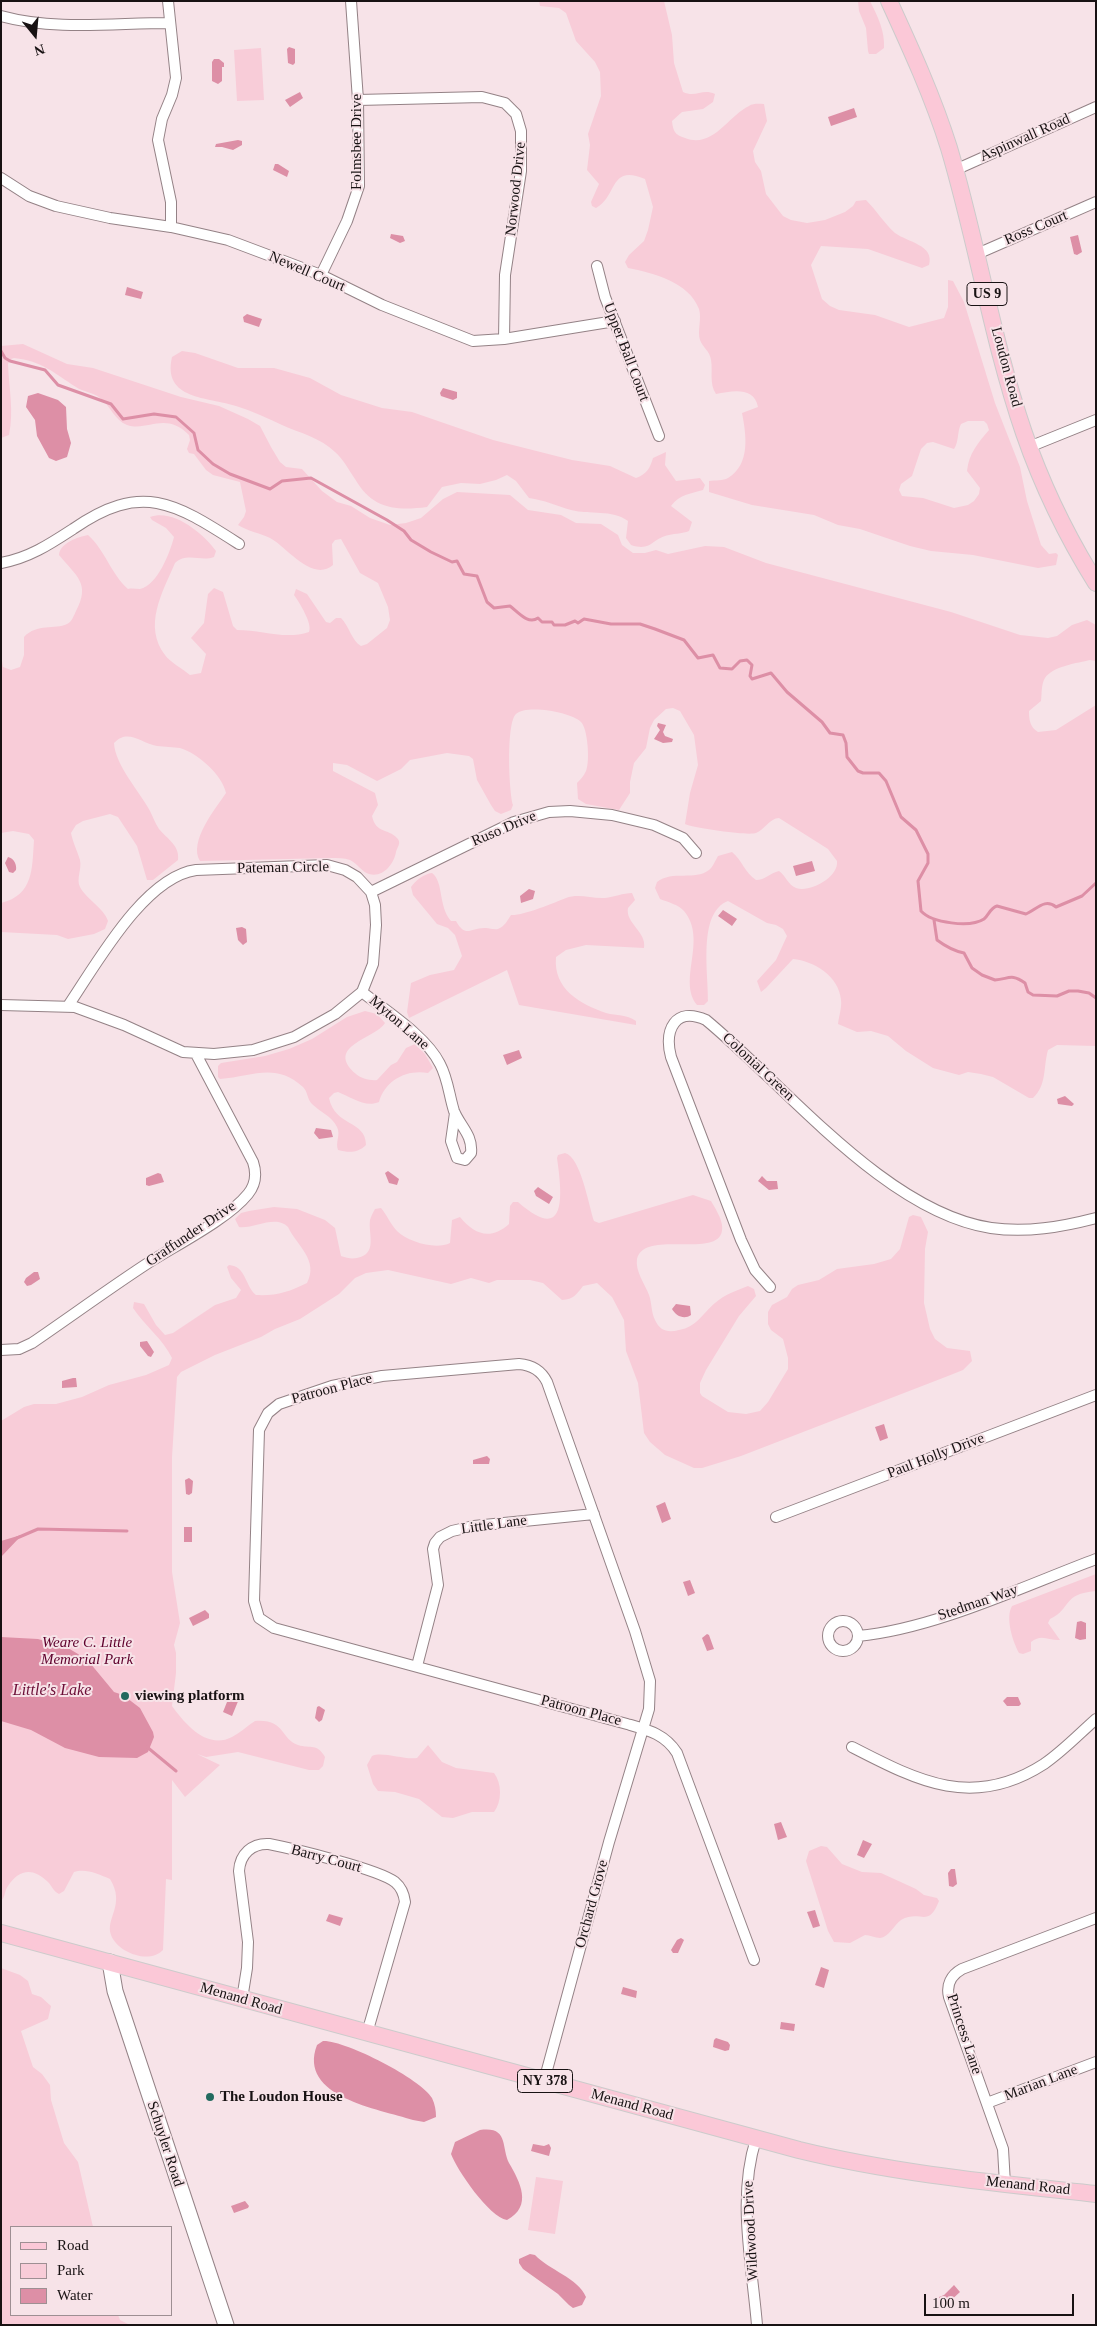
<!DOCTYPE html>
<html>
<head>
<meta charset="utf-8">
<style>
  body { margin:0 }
  #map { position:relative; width:1097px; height:2326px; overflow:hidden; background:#f7e3e8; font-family:"Times New Roman",serif }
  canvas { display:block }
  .frame { position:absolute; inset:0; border:2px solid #181213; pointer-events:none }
  .legend { position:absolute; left:10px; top:2226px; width:162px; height:90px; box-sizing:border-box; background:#f7e3e8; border:1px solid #9e8f93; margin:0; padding:6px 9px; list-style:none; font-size:15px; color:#181213 }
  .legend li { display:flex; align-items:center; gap:10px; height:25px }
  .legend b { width:25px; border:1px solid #9e8f93 }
  .north { position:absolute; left:10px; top:10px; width:50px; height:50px; -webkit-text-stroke:4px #f7e3e8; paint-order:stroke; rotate:163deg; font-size:14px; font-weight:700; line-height:20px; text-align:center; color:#181213 }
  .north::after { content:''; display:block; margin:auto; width:18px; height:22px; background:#181213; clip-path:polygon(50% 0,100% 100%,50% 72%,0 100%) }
  .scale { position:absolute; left:924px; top:2294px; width:150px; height:22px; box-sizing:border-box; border:2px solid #181213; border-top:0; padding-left:6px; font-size:15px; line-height:18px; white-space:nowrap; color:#181213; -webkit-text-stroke:4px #f7e3e8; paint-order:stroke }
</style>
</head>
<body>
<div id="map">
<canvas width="1097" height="2326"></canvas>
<div class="frame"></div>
<ul class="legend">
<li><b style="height:6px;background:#fbc8d7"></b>Road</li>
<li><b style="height:14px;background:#f8ccd8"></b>Park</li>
<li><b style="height:14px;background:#dd8fa6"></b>Water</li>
</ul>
<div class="north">N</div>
<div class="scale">100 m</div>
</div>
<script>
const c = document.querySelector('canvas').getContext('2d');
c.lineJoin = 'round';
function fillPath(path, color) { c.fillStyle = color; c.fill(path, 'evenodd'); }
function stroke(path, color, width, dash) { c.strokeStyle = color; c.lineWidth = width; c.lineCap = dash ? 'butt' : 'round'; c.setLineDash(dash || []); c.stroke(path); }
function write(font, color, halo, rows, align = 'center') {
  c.font = font + ' "Times New Roman",serif'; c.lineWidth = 4; c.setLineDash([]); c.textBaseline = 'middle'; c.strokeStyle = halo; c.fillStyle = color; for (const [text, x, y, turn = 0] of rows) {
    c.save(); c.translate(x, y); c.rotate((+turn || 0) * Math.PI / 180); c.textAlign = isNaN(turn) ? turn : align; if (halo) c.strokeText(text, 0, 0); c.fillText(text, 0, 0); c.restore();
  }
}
fillPath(new Path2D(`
  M539,1H664L672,35L674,63L683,92C696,98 702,88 715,94L713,102L703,109L682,112L672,121C673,131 675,135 685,138C713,149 728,116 749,106C753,103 760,104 764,104L767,121L753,151L755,162L761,171L766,194L783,216L791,220L807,223L825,220L845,212L853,206L856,201L866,200C876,210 885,224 895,233C907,242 935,245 929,265L922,268L868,249L821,246L811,265L822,299L830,306L839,310L875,315L909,327L944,318L948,307V280L953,281L964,302L995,403L1020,467L1027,501L1041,545L1049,554L1056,553L1058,555L1056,565L1038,568L973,555L931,551L910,546L860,529L838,525L814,515L752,505L709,492V481C715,480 723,481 728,478C751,464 746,434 742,413L758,407C754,386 732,391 716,394C709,384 713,371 711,360C710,351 703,348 700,340C697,331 702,319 699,309C689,282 653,273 628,268L625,262L629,255L644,241L648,230L653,207L645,179C609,164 618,196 596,208L592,206L591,202L599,184L587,170L590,145L588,134L601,96L600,72L595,62L576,41L566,13L559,8L540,6ZM968,421H984L987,424L989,430C978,443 969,453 967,471L980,488L979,494L974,501L968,505L954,508L923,498L902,496L899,490L901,484L912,476L921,449L927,443L933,442L954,449C959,442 957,432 961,424Z
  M858,1H870C878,17 885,31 884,48L876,54H869L868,51L866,28L859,11Z
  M261,48L264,100L237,101L234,50Z
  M23,344L67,364L93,368L181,397L219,406L248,419L260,426L271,447L280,462L286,467L302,469L322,491L337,502L351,506L370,518L390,525L406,523L421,518L443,499L457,492L510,495L528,510L561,515L576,523L601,524L618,535L622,545L633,553H645L656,550L668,554L705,546L724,547L766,563L951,612L1020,635L1048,638L1057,636L1072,625L1087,620L1096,625V661L1090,660C1078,663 1053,666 1045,678C1041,684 1042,694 1041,701L1029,711C1029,720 1030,727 1038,732L1056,730L1096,705V1046L1057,1045L1048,1050C1043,1068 1047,1085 1033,1098H1029L993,1077L981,1074L968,1072L959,1075L933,1068L906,1051L888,1036L871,1031L857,1032L838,1024C839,1016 842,1007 841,1000C839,976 814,961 793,959L766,988L761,992L757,981L776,960L787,936L783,929L776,925L767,923L728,901C697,913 709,975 708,1001L704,1005H697C677,980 708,940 684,911C679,905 668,902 660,899L655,888L657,882C672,870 695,881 709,870C713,867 715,861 718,856L732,852C742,860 745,873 756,880C765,880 770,873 779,871C786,876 788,885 796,888C810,893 839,877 837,861L828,849L779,818C770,818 764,830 756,833C748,836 694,828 685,824L690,793L698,765L694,735L680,711L673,708L666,709L654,720L650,728L646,748L634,763L630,782V793L619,810L586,804L578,799L577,783C580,780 584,776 586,771C590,762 588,729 581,722C572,712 526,704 516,714C506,723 509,791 513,805L511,810L501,814L495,811L491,805L477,780L473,759L469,756L447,753L410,760L401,769L377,781L347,765L333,763V771L375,793L378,805L372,816C376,834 388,828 397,838C402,843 397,847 396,852C394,864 383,878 369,874C362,872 357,863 350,860C344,858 337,858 331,858L200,861C188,842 216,808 226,793C223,776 198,753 180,748C173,747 165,747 157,746C141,743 128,728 114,743C115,765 140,792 150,811C153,817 155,823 159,829C167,839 180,845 178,860L153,880H147L137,846L118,817L110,814L83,821L76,825L71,833C73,843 77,850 80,860C82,869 76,879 80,887C87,900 104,908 108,921L105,929L94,934L68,939L57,935L1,932V903C34,895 32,868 34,840L29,834L13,831L1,833V654L3,667L11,670L20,667L24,655V637C37,623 55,630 67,624C72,622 74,615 76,611C91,583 76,576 59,555C60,543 78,537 88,535C105,550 111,574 128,589C132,588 136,589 140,589C158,585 170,552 174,537L166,528L152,520L150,517C173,508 204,534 216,551L214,557C201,562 187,552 175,563C162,593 143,626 165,655C169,661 184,670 190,675L201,673L206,654L191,638L204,623L208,594L214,588L223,592L233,626L237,630C262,630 285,640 309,632C313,624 299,602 294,595L296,589L307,594L326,622L330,623L336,618H341C349,626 352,641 361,646L367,644L387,628L390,620L388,607L378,583L360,573L341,539L335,540L332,544L333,565C312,583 286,546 270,538C260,533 247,531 238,525L244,517L246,511L240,482L213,475L206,470L194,454L189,453L187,449L190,440L189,435C165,411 148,432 127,425C114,420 111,406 100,398C93,392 83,392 76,387C54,373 42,361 14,358L11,359L8,364C9,389 14,411 9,435L1,438V346Z
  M182,351L195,353L238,368H274L310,378L341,395L382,408L412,412L493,440L572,460L610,466L636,478C647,474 650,468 653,458L666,452L665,465L676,481L700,478L705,485L703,490C690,494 680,494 671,506L692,522L689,531C682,534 676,533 669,535C652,538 652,552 631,545L626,538L628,521C612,509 590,515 571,510C557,506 544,500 529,498L516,481L507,475L496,480L480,484L461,483L442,487L427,507C396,511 372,509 355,479C348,469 344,460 335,452C321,438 300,433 282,425C267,418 252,411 236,406C208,397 162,400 172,357Z
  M432,873C444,882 438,906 451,921H456C466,939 471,927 486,928C490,928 493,930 498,929C505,926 507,921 511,915C522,916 554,903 566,898C579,893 592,899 605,898C614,897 623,893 632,893L635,900L628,908C625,923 647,932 644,948L586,945L566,950L556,957C553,989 580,1004 606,1013C617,1016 626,1014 636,1021V1025L519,1005L507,970L409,1018L407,1012L411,983L430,975L454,970L462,956L455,935L448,928L437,924L413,895L411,887C416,880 424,874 432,873Z
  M365,1011L377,1014L385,1023C375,1039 324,1046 356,1074C360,1078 371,1081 377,1080L391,1065L397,1062L406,1048L415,1044L425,1054L433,1068L428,1073C407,1069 385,1080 379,1102C365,1108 351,1097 338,1092L334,1093L329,1098C335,1127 366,1120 366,1145C358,1153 349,1153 338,1150C335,1142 341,1135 337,1127C332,1116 320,1112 312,1104C307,1099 308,1092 303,1087C276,1062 253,1076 220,1079L218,1077V1066L221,1063L265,1056L289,1049L312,1039L347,1017Z
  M565,1153C581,1157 589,1207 594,1221L599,1223L693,1195L711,1201C715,1208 721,1217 722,1225C727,1263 644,1227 637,1259C635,1271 645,1284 649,1295C652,1303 651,1312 655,1320C660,1331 668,1333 679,1330C697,1327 702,1314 715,1303C725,1294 736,1291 748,1286L754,1289L756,1296L739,1316L706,1370L700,1383V1393L702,1396L728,1412L746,1414L760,1411L768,1402L788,1369V1358L783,1339L771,1330L768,1324V1312L772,1305L787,1297L792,1289L798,1285L819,1280L837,1269L874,1264L891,1259L900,1249L909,1217L913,1215L921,1217L928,1232L925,1249L924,1303L930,1329L935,1339L947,1348L970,1351L972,1361L963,1370L948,1376L741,1456L702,1468H694L665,1455L650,1442L644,1433L638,1383L626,1351L624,1320L612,1297L597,1283L583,1286C576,1295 574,1299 562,1300L543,1283L530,1280H497L489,1283L471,1278L451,1284L388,1270L366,1273L355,1278L339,1294L300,1319L275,1329L261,1337L215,1355L181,1372L177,1377L172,1457V1572L180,1623L174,1645L176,1653V1673L172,1706C185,1724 207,1750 232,1737C240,1733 247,1726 255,1721C286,1719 280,1739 298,1745C311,1749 317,1743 325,1757L323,1766L319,1770H309L238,1752L206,1757L197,1754L220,1765L185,1797L172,1780V1880L166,1879L163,1950C149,1965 117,1952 111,1935C105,1918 126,1905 110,1879C99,1874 85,1868 74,1872L64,1891L59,1894C53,1891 52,1886 48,1882C33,1867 19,1869 8,1886C4,1891 6,1896 1,1901V1421L24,1407L34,1404H56L82,1397L109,1385L146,1375L169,1365L172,1358C163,1339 145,1326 133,1308L134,1302L144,1304L156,1325L165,1335L173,1333L215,1305L236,1298L241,1290L231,1278L227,1267L229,1265C246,1266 245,1286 256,1295C276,1296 289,1292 307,1283C319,1260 297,1246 288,1227C276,1214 254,1229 239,1227L235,1219L241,1213L249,1211L274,1207L297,1209L325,1220L335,1228L341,1256C347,1258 351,1259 357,1258C378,1254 368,1234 370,1220C371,1216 373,1213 375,1209L381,1208C387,1215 391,1225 397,1231C408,1242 436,1250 450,1243L452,1220L460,1217C474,1234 490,1241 509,1224L510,1206L513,1202H518C568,1246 562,1193 557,1158L558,1155Z
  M1096,1574V1591C1061,1594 1072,1609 1050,1619L1048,1623L1060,1640C1049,1641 1042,1633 1031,1642V1651L1023,1654L1019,1653C1013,1642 1005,1618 1012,1606Z
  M428,1745L442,1762L456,1768L494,1773C502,1783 502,1802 494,1812H472L453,1818L442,1817L419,1799L395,1792L378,1791L373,1784L367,1765L372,1756C382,1751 404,1760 417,1758Z
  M821,1846L827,1847L842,1864L862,1872L881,1873L916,1889L924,1895L937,1898L939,1901C928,1929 921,1909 901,1920C894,1925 889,1937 880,1938C875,1938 870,1935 865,1935L850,1943L834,1942L828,1931L806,1861L809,1851Z
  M1,1968L20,1975L28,1981L32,1994L41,1997L51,2006L48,2019L21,2031L33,2067L42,2074L50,2085L51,2100L64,2143L78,2162L93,2227H11V2315H118L120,2320L130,2325H1Z
  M536,2177L563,2181L555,2234L528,2230Z`), '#f8ccd8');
fillPath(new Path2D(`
  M289,47L295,49V63L293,65L288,63L287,49Z
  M214,59H219L224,63V67H222V81L218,84L212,81V62Z
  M300,92L303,98L290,107L285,100Z
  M854,108L857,117L831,126L828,117Z
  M238,140L242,141V145L233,150L222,147H215L216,144Z
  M275,164H278L289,171L287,177L273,170Z
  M391,234L403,236L405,241L400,243L390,238Z
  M1078,235L1082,252L1077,255L1074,254L1070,237Z
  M127,287L143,292L141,299L125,295Z
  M247,314L262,319L259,327L244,322L243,317Z
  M443,388L457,392V398L453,400L441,396L440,393Z
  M38,393L58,400L66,407L67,429L71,443L67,457L56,461L49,458L37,436L35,420L26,407L28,396Z
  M658,723L666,725L663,732L665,736L673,739L672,742L663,743L654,739L660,730L657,726Z
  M8,857C14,858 17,865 16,870L13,873L9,872L5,863Z
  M812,861L815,871L796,876L793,866Z
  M529,889L535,891L533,899L521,903L520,896Z
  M723,910L737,919L732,926L718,916Z
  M242,927L246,929L247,942L243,945L238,940L236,928Z
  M519,1050L522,1058L507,1065L503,1055Z
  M1065,1096L1074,1104L1072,1106L1058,1104L1057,1099Z
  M316,1128L331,1130L333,1137L319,1139L314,1133Z
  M388,1171L399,1179L397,1185L389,1183L385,1173Z
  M158,1173L161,1174L164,1182L149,1186L146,1185V1178Z
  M762,1176L767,1181H777L778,1189L769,1190L758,1181Z
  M538,1187L553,1197L549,1204L536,1196L534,1191Z
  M34,1272H38L40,1279L31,1285L27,1286L24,1282L26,1278Z
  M676,1304L690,1306L691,1315C684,1320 676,1316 672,1309Z
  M147,1341L154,1352L151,1357L148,1356L140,1346V1342Z
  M73,1378H76L77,1387L62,1388V1381Z
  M884,1424L888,1438L880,1441L875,1427Z
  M487,1456L490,1459L489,1464H473V1460Z
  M189,1478L193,1481L192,1493L189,1495L186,1494L185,1480Z
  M665,1502L671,1519L662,1523L656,1506Z
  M184,1527H192V1542H184Z
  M21,1535L19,1538L1,1557V1541Z
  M690,1580L695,1593L688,1596L683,1582Z
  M205,1610L209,1614V1618L193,1626L189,1618Z
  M1081,1621L1086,1623V1639L1080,1640L1075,1638L1077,1622Z
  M707,1634L709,1635L714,1649L707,1651L702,1638Z
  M1,1637L38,1639L68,1648L78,1654L90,1663L114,1692L123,1695L140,1708L153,1732L154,1737L148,1752L137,1758L99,1757L65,1748L31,1730L1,1721Z
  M225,1693L239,1699L232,1716L223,1712L227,1702L222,1699Z
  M1007,1697H1018L1021,1704L1019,1706H1007L1003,1701Z
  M319,1706L325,1710L322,1720L319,1722L315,1718L317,1707Z
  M781,1822L787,1837L778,1840L774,1824Z
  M863,1840L872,1844L864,1858L857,1855Z
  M951,1869H955L957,1884L953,1887L949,1886L948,1873Z
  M815,1910L820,1926L813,1928L807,1912Z
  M329,1914L343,1918L340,1926L326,1921Z
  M681,1938L684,1940L678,1953H673L671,1950L677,1940Z
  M821,1967L829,1970L824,1988L815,1985Z
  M623,1987L637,1991L636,1998L621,1994Z
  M781,2022L795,2024L794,2031L780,2029Z
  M716,2038L728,2042L730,2045L729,2050L725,2051L713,2047L714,2040Z
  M323,2041C345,2040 421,2079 432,2098C435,2104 436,2111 436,2117L424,2122L413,2120C379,2109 297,2097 317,2045Z
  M480,2130C509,2126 501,2147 509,2163C520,2182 533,2206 507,2220C489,2217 457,2170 451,2154L455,2142Z
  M533,2144L544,2146L549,2144L551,2148L549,2156L531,2151Z
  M245,2201L249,2206L248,2208L234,2213L231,2206Z
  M530,2254L535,2255C549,2270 578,2278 586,2297L582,2305L573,2308L569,2305L558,2294L523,2269L519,2263V2259Z
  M954,2285L960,2292L948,2303L941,2305L939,2297L944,2295Z`), '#dd8fa6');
stroke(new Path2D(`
  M1,351L5,358L10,361L45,370L58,385L111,404L123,419L154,414L176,417L194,433L198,450L213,464L230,474L270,489L282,481L311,478L387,520L404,531L411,540L431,552L452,562L457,561L464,574L477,576L487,602L494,608L510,606C518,612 528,625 538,618L542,622H552L554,625H565L575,621L578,623L584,619L611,624H640L655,629L684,640L698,658L713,655L720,668L732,669L740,661L747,660L752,665L750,676L752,679L771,673L787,692L822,722L830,733L843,735L846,743L847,757L858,771L863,773H879L886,781L901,817L916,830L928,854V863L918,881L921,911C932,923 970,928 984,919C989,915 990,908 997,906L1026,914C1037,909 1045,898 1056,907L1082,896L1096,883
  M934,920L937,940C945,946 954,951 964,953L972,968L982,975L995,980C1009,979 1011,973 1025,983L1028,992L1033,995L1057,996L1069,991H1078L1089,993L1096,998
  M17,1538L38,1529L127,1531
  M147,1747L176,1771`), '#dd8fa6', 3);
const street = new Path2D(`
  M168,1L176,78L172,95L162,119L158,140L171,202V227
  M1,16C56,31 113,23 169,23
  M358,100L482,97L505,103L516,114L521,131V171L505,275L504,339
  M955,170L1096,107
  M1,178L29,196L56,206L110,218L171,227L228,240L321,275L382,305L473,341L504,339L615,321
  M977,254L1096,202
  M597,266L605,297L659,436
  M321,275L347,221L359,186L358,100L351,1
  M1029,447L1096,420
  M1,563C29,558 50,544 73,529C142,481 175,503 239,544
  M371,892L514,822L549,812L570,811L612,815L654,825L683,838L696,853
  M362,992C386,1011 426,1036 440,1064C448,1079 449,1095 454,1111C460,1126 473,1135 471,1153L465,1160L457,1158L451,1141L455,1113
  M1,1005L75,1007L124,1025L183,1052L214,1054L253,1050L294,1037L335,1014L362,992L373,964L376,925L375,905L371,892L357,877L345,870L327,865L196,870C144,877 96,965 68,1006
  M770,1287L755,1270L741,1240L671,1057C664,1030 675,1006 706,1020C786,1086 886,1212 991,1228C1027,1233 1061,1227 1096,1218
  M1,1350L19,1349L32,1343C70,1317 107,1290 145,1265C174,1246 227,1220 248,1194C256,1184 257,1174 253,1162L196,1054
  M776,1517L1096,1395
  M828 1636a15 15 0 1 1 30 0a15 15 0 1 1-30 0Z
  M858,1636C934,1629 1024,1586 1096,1559
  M417,1666L438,1585L433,1549L435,1543L440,1537L452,1531L474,1526L594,1514
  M852,1747C918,1781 973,1810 1044,1764C1063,1751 1079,1734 1096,1719
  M242,1999L247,1968L248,1942L239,1871C240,1854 252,1843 269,1844C294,1849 378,1869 395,1882C401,1887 404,1894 405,1902L367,2033
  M544,2081L609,1842L649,1709L650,1681L635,1631L547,1382C541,1370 532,1365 519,1364L382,1376L332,1386L279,1404L268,1413L259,1430L254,1601L259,1618L274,1628L627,1724C648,1730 665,1734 677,1753L754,1960
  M987,2103L1096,2062
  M756,2139C737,2198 752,2264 757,2325
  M1005,2184L1003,2149L949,1997C946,1985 951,1975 962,1969L1096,1918`);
const secondary = new Path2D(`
  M110,1962L115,1991L226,2325`);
const primary = new Path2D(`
  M889,1C911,49 933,97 949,148C977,242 992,340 1024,433C1042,485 1066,535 1096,583
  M1,1933L799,2150C897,2174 996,2183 1096,2194`);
stroke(street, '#948286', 12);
stroke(secondary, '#948286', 17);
stroke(primary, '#cccbcb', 18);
stroke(street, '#fff', 10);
stroke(secondary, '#fff', 15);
stroke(primary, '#fbc8d7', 16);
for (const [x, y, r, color] of [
  [125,1696,5,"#236a5f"],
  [210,2097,5,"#236a5f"]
]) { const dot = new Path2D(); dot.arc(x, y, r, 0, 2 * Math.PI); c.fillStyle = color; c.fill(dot); stroke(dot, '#f7e3e8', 2); }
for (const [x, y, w] of [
  [987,294,40],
  [545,2081,55]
]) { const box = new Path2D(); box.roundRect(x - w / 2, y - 11.5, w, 23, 4); c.fillStyle = '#f7e3e8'; c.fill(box); stroke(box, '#181213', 1); }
write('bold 14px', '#181213', null, [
  ["US 9",987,294],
  ["NY 378",545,2081]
]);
write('15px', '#181213', '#f7e3e8', [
  ["Aspinwall Road",1025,138,-24],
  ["Folmsbee Drive",357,142,-90],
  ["Norwood Drive",516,189,-84],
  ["Ross Court",1036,228,-23],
  ["Newell Court",307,272,23],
  ["Upper Ball Court",626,352,69],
  ["Loudon Road",1006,367,75],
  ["Ruso Drive",504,829,-23],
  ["Pateman Circle",283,868,-1],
  ["Myton Lane",399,1023,41],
  ["Colonial Green",758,1067,43],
  ["Graffunder Drive",191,1234,-34],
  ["Patroon Place",332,1389,-15],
  ["Paul Holly Drive",936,1456,-21],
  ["Little Lane",494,1525,-8],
  ["Stedman Way",978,1603,-19],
  ["Patroon Place",581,1711,15],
  ["Barry Court",326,1859,15],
  ["Orchard Grove",592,1904,-75],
  ["Menand Road",241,1999,16],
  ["Princess Lane",964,2034,72],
  ["Marian Lane",1041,2083,-21],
  ["Menand Road",632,2105,15],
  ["Schuyler Road",165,2144,72],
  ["Menand Road",1028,2186,6],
  ["Wildwood Drive",751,2231,-93]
]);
write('italic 15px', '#5e002c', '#f7e3e8', [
  ["Weare C. Little",87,1643],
  ["Memorial Park",87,1660]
]);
write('bold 15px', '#181213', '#f7e3e8', [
  ["viewing platform",135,1696],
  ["The Loudon House",220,2097]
], 'left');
write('italic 16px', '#6b0e37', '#f7e3e8', [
  ["Little's Lake",52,1691]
]);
</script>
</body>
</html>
